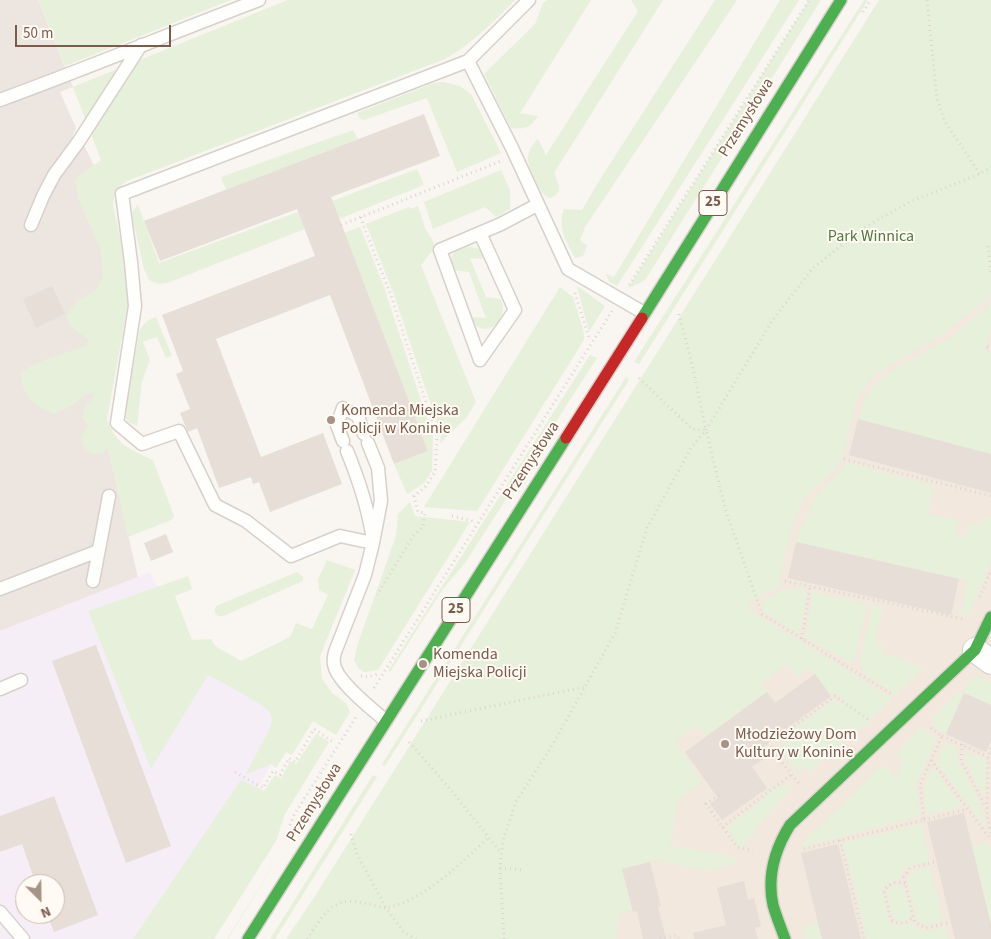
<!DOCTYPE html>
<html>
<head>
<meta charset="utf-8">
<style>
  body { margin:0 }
  #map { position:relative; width:991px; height:939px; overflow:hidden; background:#f9f5f0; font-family:"Source Sans 3",sans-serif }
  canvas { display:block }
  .north { position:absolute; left:15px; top:874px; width:50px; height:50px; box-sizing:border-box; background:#fffaf3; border:1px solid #cabbb1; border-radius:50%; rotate:157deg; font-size:14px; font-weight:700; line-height:20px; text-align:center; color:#7a5c4d }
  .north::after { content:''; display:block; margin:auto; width:18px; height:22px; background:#a69286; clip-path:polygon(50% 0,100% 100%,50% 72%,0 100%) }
  .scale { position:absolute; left:15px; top:25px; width:156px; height:22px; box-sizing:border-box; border:2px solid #7a5c4d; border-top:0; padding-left:6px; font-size:15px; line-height:18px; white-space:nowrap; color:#7a5c4d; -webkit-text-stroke:4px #fffaf3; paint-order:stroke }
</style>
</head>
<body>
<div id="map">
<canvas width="991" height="939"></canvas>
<div class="north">N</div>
<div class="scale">50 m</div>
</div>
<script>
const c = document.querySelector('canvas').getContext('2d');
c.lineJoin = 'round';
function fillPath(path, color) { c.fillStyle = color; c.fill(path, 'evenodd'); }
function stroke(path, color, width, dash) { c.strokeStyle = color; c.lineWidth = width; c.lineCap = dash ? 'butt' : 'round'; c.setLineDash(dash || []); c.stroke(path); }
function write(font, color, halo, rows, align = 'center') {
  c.font = font + ' "Source Sans 3",sans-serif'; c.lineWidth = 4; c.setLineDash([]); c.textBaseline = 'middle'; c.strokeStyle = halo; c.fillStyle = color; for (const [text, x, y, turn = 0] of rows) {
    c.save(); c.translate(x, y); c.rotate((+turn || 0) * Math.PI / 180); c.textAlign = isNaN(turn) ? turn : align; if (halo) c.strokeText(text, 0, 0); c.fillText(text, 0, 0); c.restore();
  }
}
fillPath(new Path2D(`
  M991,292V939H591L677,681L834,403Z`), '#f2e8de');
fillPath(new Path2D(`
  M0,0H38L73,87L60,92L76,128L72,137L84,145L112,203L102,421L138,578L0,631Z`), '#ede5e0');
fillPath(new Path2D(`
  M150,572L180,639L302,711L171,939H0V631ZM25,884H55V914H25Z`), '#f6eef6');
fillPath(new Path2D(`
  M38,0H231L65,66Z
  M288,0H515C493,22 472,44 445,59L127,181C118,187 114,195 113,205L131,287L107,419C116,445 129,449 153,460L174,516L171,520L128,537L108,447L102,454H91L82,445L81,436L89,425L82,418L85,406L93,398L94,392L85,395L73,405L54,414C32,405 22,397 21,372C41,359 65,354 87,345L88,340L70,326L66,316L76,302L97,289L103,275L100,249L78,198L75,179L101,160L73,87Z
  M547,0H591L520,113L538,116C531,127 524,130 511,128L484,74L535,24L543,3Z
  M631,0H663L554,173L559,185V191C557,194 554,198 549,198C541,197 528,167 528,160C528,151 532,144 538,139L546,155L638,11Z
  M715,0H737L585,227L580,240L587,246L583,256L575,258C567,242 557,228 564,209L582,210L601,178Z
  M780,0H799L617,286L609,282L606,274L614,277Z
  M809,0H821L645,280L638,284L628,288Z
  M864,0H868L639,364L634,362Z
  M879,0H991V295L943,334L877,373L865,387L857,399L840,463C831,476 816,484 807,496C789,522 785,556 780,586L751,601L749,609L892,698L867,723L807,774L808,768L806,766L800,771C778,755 789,760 780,738L834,699L842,705L845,701L835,693L831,696L810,668L797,677L787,664L761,684L767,692L706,736L698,725L675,741L702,782L678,801L670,846L718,853L738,860L736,861V863L708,871L656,860L622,869L632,910L619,914L616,939H286L315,896Z
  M443,82L460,86L471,94L501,153L457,172L427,98L364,120L360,119L357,113L434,83Z
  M353,130L358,139L226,190L221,177Z
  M417,169L424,185L339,219L332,201Z
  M501,170L510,190V209L496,217L485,207L433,229L424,202Z
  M138,205L159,263L298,212L305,229L167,283L159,284L149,280L144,269L132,215L133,211Z
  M418,206L425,228L434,243L432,251L421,265L476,402L466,418L440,443L441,435L393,292L366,224L409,207L410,209Z
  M360,227L384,287L433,437L432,471L424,483L407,494L394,464L428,451L344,233Z
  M471,247L480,249L485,259L470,258L486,297L501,299C511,324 479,342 471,317L486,318L469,272L452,270C447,255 456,248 471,247Z
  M577,286L605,306L589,332Z
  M560,287L573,297L584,333V340L477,511L424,507Z
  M991,302V331L985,350L991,352V454L858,419L866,397L873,386L887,373L952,337Z
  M156,317L172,356L166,358L157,337L143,342L150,360L142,381L137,426L128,422L124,414L140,329L147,321Z
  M590,355L597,358L465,563L443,589L390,672L388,671Z
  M626,377L629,380L385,766L382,764Z
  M845,462L934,486L928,513L959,521L956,536L964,539L969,523L980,526L984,516L991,518V563L968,615H963L961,613L967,580L796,542L814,499L842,469Z
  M410,502L415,516L470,522L378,670L364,672L358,668L354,660L357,646L396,536L398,514Z
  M327,560L355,570L320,656L322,679L332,693L346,703L350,712L336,735L313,721L292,755L286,752L276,768L271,764L246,774L270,728C272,722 273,717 269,712C263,703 219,681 208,675L151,769L88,611L188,576L192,589L175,596L192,640L211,639L215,646L241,661L290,637L296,623L312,629L328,595L319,590L318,579Z
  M297,572L303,577V581L223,616H218C214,613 214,610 216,606Z
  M801,588L805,591L807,595L799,635L763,612L760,603L782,590Z
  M813,592L867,604L853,664L805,638Z
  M872,605L883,608L875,643L884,645L882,653L900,658L923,669L896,695L864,674L860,660Z
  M977,677L983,678L991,683V705L964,693L946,734L934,727L933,717L958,693H964C963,685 970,680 977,677Z
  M921,727L937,739L918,780L916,786L920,816L802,847L806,839L813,832L883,764L895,776L902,769L900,766L904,762L896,754Z
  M316,734L329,742L285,814L276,841L214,939H133L241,780L264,791L275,775L281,779L290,761L296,764Z
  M945,742L956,747L958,761L979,801L986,828L936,762Z
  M967,752L987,760L986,787L983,795L964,759Z
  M933,767L962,806L927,815L924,784Z
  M373,775L377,777L275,939H270Z
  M789,784L793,788L777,804L742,848L738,846L728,828V825L766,797L765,794L770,788Z
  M921,824L930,861L905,868L900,879L885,885L882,891L890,922C897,928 903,924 911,924L923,931L945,927L948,939H867L843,843Z
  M989,842L991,850V925L972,846Z
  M283,850L228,939H227Z
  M930,866L943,921L926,925L917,921L907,878L911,871Z
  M894,885H899L905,888C907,895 912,908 911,915C910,918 908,919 906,921C893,927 887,903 887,894C887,889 890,887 894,885Z
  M818,923L822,939H806L802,928Z`), '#e7f0db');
fillPath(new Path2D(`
  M424,114L440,156L331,197L428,451L394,464L330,295L216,339L261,457L323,433L342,484L270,512L259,482L253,484L251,477L219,488L197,428L188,432L180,413L190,409L176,374L183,371L162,315L315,256L297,209L160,261L144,221Z
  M52,286L65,314L36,328L23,299Z
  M858,419L991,454V493L849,455Z
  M166,534L173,552L151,561L144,543Z
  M796,542L959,579L951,615L788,578Z
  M96,645L171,846L126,863L52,661Z
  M815,674L831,696L764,745L770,754L752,767L767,788L722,820L710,804L718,798L685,752L767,692L775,703Z
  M964,693L991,705V741L986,752L946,734Z
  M54,796L98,915L54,932L47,914H55V884H36L22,844L0,852V816Z
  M964,813L991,925V939H955L927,822Z
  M838,844L861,939H822L818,923L801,853Z
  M650,862L661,906H658L666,939H643L637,911L633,912L622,869Z
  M744,881L748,900L754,898L761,926L755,928L758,939H694L693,933L726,925L717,888Z`), '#e6ded7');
const lane = new Path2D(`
  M529,0L468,61L512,148L568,269L644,313
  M0,100C87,68 172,33 259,0
  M31,225L43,196L54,175L79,141L141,45
  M480,233L515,310L480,360
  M480,360L440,250L501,224L537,205
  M343,441L337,425L343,408L358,416L364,434
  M368,443L378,468L381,501L373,543
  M347,451C358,478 367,504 372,534
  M93,581L109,496
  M0,589L98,551
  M0,689L21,680
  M386,721C373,710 336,681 334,664C333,660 334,656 335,652L365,575L373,543L340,536L291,556L246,521L215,505L179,431L142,444L117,423L135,306L131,262L122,194L468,61
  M0,912L23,939`);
const street = new Path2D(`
  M975,650L991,662`);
const fast = new Path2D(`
  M642,318L841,0
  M248,939L566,438
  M785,939C781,928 776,916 773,905C767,877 775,849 790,825L975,650L991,617`);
const jam = new Path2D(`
  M566,438L642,318`);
stroke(lane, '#d7d1cb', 15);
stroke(street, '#d7d1cb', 26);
stroke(fast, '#d9d2cb', 14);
stroke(jam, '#d9d2cb', 14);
stroke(new Path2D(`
  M927,0L937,99L945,122L980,174
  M863,12L871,0
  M361,217L364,227L390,293L437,436L435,472L425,487L414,496L418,512L425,513L423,527L414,535L377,595
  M341,225L501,161
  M988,246L991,275
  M629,285L809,0
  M575,293L589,338
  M679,314L692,364L706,430
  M987,347L991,348
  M639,378L692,429L706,430L725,508L762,614L893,695
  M844,459L991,496
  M452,516L473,521
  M785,581L964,619
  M980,597L991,570
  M802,639L810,587
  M361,676L368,677L378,674
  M374,688L612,311
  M421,721L584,687
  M777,731L764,740L800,785
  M775,732L779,737L835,696L869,720
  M942,736L988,757
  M409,742L451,790L501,853
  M962,744L961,761L987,809
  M991,748L988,757L987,816L991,833
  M931,760L991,840
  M235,772L263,788L273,771L280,775L289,758L295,762L314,729L333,742
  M719,795L706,804L737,847L753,851
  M924,820L967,809
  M290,825L294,815L356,717
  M722,827L791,775
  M351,834L357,854L386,908C423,901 461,863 488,838
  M840,840L864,939
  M804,849L924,820L920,785L942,736L928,726
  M934,862L910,868L904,877L913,917L915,922L926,928L948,923
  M500,868L524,870
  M905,884C896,880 890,883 884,891L891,920C900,925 906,924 913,917
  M307,939L323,916L332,907L342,902L354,901L386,908L403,931L416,939
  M504,939L500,868L503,840L516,802L553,744L615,633L647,528L691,448L706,430L772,321L812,269L858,232L884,216L912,201L980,174L991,167
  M660,939L677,935L679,939`), '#dcd5d0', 3, [1, 4]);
stroke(lane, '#fefefd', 12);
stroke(street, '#fefefd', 24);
stroke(fast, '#4caf50', 11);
stroke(jam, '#c62828', 11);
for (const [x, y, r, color] of [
  [331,420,5,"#a69286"],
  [423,664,5,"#a69286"],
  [725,744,5,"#a69286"]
]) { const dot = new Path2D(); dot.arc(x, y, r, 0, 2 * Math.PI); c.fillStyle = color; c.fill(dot); stroke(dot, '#fffaf3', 2); }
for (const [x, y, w] of [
  [713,203,28],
  [456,610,28]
]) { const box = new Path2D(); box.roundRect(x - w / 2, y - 12.5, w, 25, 4); c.fillStyle = '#fffaf3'; c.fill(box); stroke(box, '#7a5c4d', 1); }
write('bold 15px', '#7a5c4d', null, [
  ["25",713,203],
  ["25",456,610]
]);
write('16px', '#7a5c4d', '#fffaf3', [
  ["Przemysłowa",747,118,-58],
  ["Przemysłowa",532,461,-57],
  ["Przemysłowa",315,803,-58]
]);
write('16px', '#537a41', '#fffaf3', [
  ["Park Winnica",871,237]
]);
write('16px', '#7a5c4d', '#fffaf3', [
  ["Komenda Miejska",341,411],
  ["Policji w Koninie",341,429],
  ["Komenda",433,655],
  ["Miejska Policji",433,673],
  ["Młodzieżowy Dom",735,735],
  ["Kultury w Koninie",735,753]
], 'left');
</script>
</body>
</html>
